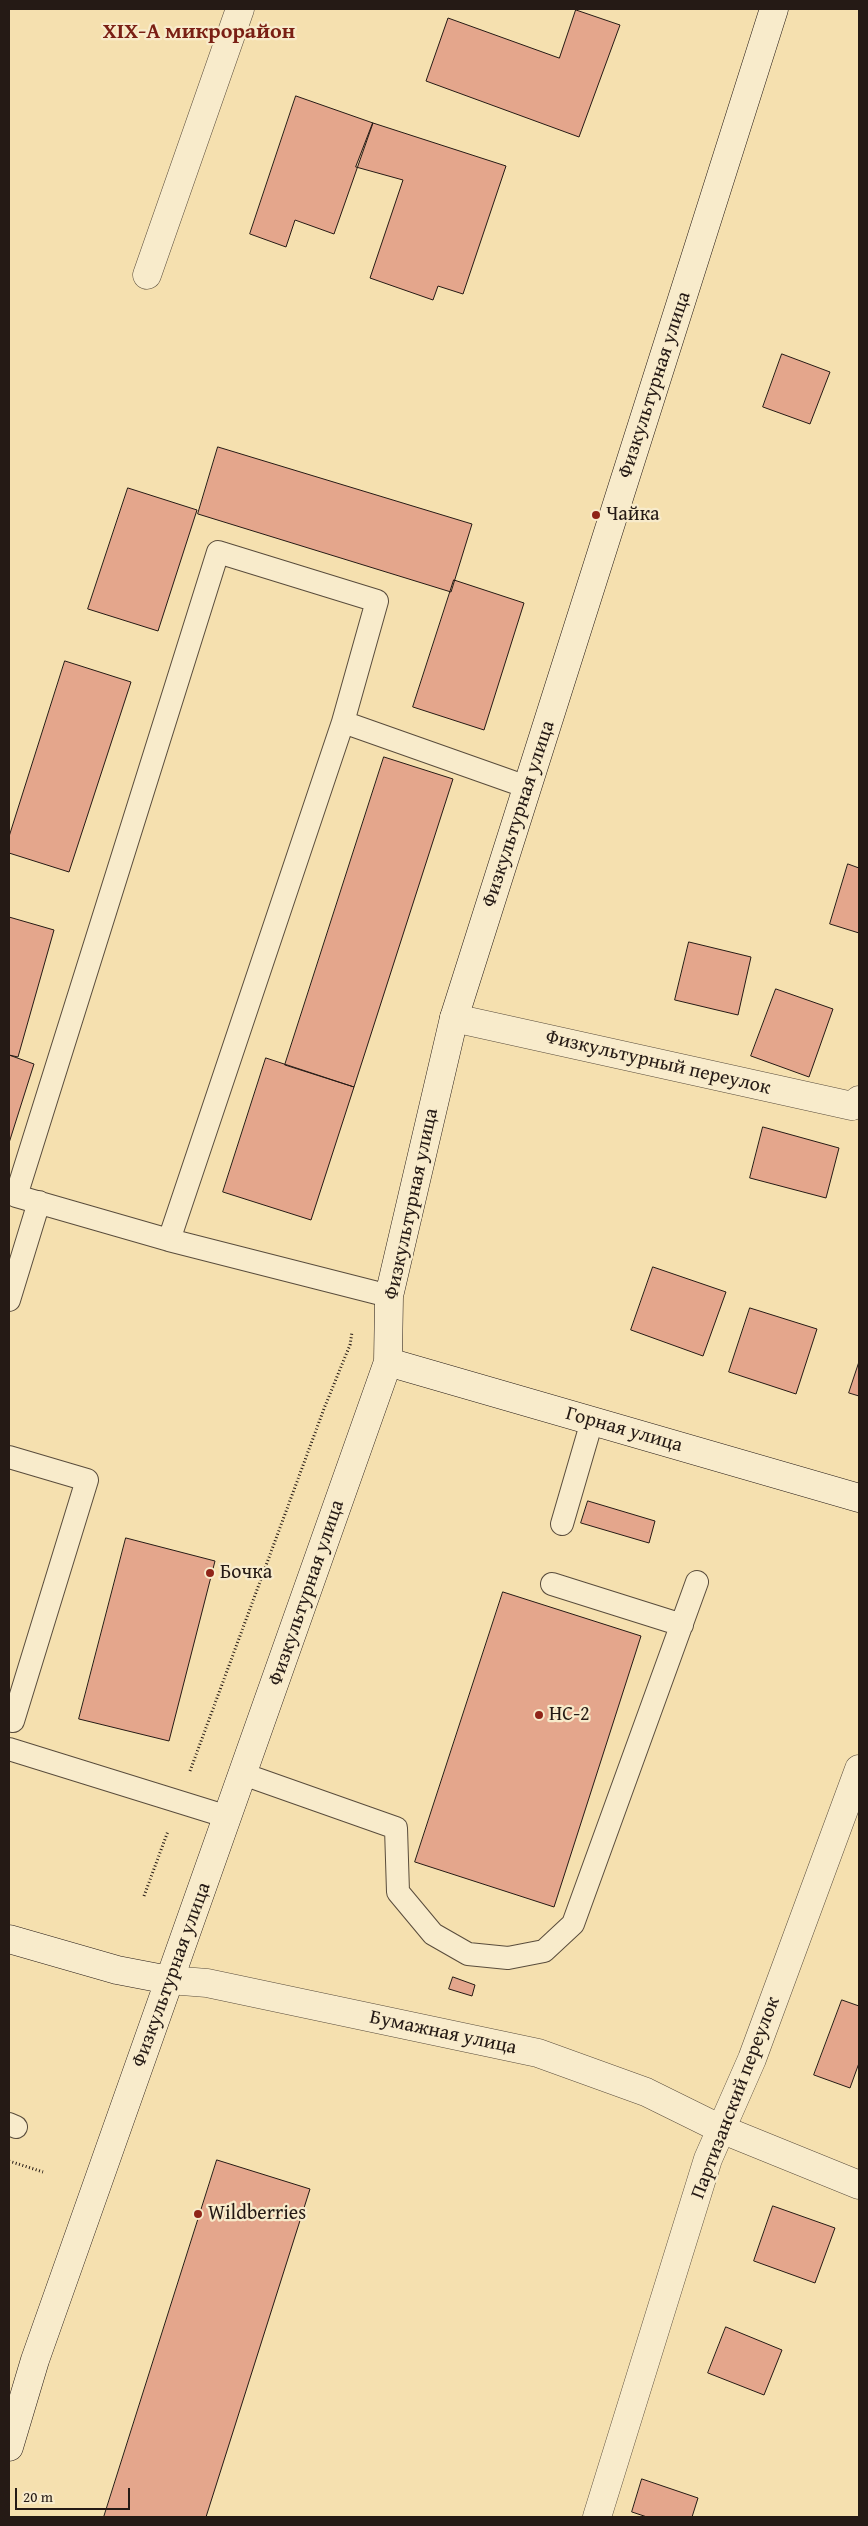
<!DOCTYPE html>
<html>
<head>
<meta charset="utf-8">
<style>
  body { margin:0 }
  #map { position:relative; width:868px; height:2526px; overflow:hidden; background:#f5e0af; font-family:"Gentium Book Plus",serif }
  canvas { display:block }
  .frame { position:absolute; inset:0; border:10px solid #251a15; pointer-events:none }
  .scale { position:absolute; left:15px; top:2488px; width:115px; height:22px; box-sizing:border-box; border:2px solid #251a15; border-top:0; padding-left:6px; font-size:15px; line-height:18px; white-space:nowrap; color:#251a15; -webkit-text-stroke:4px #f8ebcb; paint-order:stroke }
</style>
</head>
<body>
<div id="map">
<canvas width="868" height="2526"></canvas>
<div class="frame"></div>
<div class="scale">20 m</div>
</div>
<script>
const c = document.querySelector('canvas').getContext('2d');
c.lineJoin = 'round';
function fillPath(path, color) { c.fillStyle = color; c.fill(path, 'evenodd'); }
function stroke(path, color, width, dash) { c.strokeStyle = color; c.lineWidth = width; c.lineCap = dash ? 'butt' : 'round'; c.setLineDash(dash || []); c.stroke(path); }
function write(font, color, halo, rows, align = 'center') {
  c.font = font + ' "Gentium Book Plus",serif'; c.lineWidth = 4.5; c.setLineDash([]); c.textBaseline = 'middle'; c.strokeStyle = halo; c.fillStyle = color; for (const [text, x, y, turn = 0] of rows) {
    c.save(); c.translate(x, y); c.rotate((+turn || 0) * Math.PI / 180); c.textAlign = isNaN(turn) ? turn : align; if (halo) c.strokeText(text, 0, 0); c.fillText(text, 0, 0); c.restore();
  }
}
const building = new Path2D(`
  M576,10L620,25L579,137L426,81L448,18L559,58Z
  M296,96L373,123L334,234L295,220L286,247L250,234Z
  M373,123L506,166L463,294L438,286L433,300L370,278L403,180L356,167Z
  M782,354L830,372L810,424L763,407Z
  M218,447L472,524L451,592L198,514Z
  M128,488L197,510L158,631L88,609Z
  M454,580L524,603L484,730L413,707Z
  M65,661L131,682L69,872L9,853V837Z
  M384,757L453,779L354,1087L285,1065Z
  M848,864L859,868V933L830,924Z
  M9,917L54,930L18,1057L9,1055Z
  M689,942L751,957L738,1015L675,1000Z
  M776,989L833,1009L809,1077L751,1056Z
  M9,1055L34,1064L9,1143Z
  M266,1058L354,1087L311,1220L223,1192Z
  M763,1127L839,1148L826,1198L750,1178Z
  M653,1267L726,1292L703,1356L631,1330Z
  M750,1308L817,1329L796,1394L729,1372Z
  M859,1362V1396L849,1393Z
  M588,1501L655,1521L649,1543L581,1523Z
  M126,1538L215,1561L169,1741L79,1719Z
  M503,1592L641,1636L554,1907L415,1862Z
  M453,1977L475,1985L472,1996L449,1989Z
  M842,2000L859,2006V2063L850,2088L814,2075Z
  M217,2160L310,2189L206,2517H104Z
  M773,2206L835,2228L815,2283L754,2261Z
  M726,2327L782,2350L764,2395L708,2373Z
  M642,2479L698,2498L692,2517H647L632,2512Z`);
fillPath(building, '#e4a68c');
stroke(building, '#251a15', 1);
const lane = new Path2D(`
  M343,722L169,1240L16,1196L218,552L377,601L343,722L527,787
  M169,1240L389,1296
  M9,1300L39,1202
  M9,1457L87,1480L13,1721L9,1720
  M562,1524L592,1421
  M552,1584L682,1625
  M9,1749L228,1817
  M243,1774L396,1828L398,1892L433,1934L468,1954L508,1958L544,1951L573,1924L697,1582
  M9,2124L16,2127`);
const street = new Path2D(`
  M147,275L240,9
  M454,1018L852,1106L859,1100
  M169,1980L207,1983L538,2053L646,2092L721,2129L859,2185
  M597,2517L708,2159L752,2059L859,1769`);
const secondary = new Path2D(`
  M388,1362L859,1498
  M9,1939L117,1970L169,1980
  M9,2447L35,2360L388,1362L389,1296L454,1018L774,9`);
stroke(lane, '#594c3c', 24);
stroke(street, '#594c3c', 29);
stroke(secondary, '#251a15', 29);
stroke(new Path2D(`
  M190,1771L325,1406L350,1345L352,1332
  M144,1896L168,1831
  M9,2161L43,2172`), '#251a15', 3, [1, 2.5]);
stroke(lane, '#f8ebcb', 22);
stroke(street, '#f8ebcb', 28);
stroke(secondary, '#f8ebcb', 28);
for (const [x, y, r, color] of [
  [596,515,5,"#8f2418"],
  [210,1573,5,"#8f2418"],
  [539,1715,5,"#8f2418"],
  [198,2214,5,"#8f2418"]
]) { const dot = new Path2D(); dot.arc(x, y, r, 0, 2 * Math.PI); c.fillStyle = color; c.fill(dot); stroke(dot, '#f8ebcb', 2); }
write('20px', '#251a15', '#f8ebcb', [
  ["Физкультурная улица",655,385,-72],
  ["Физкультурная улица",519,814,-72],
  ["Физкультурный переулок",658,1063,13],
  ["Физкультурная улица",412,1204,-78],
  ["Горная улица",624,1430,16],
  ["Физкультурная улица",307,1593,-71],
  ["Физкультурная улица",172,1975,-70],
  ["Бумажная улица",443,2033,12],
  ["Партизанский переулок",736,2098,-69]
]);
write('20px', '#251a15', '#f8ebcb', [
  ["Чайка",606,515],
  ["Бочка",220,1573],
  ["НС-2",549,1715],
  ["Wildberries",208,2214]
], 'left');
write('bold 22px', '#7a1f14', '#f8ebcb', [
  ["XIX-А микрорайон",199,32]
]);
</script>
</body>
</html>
